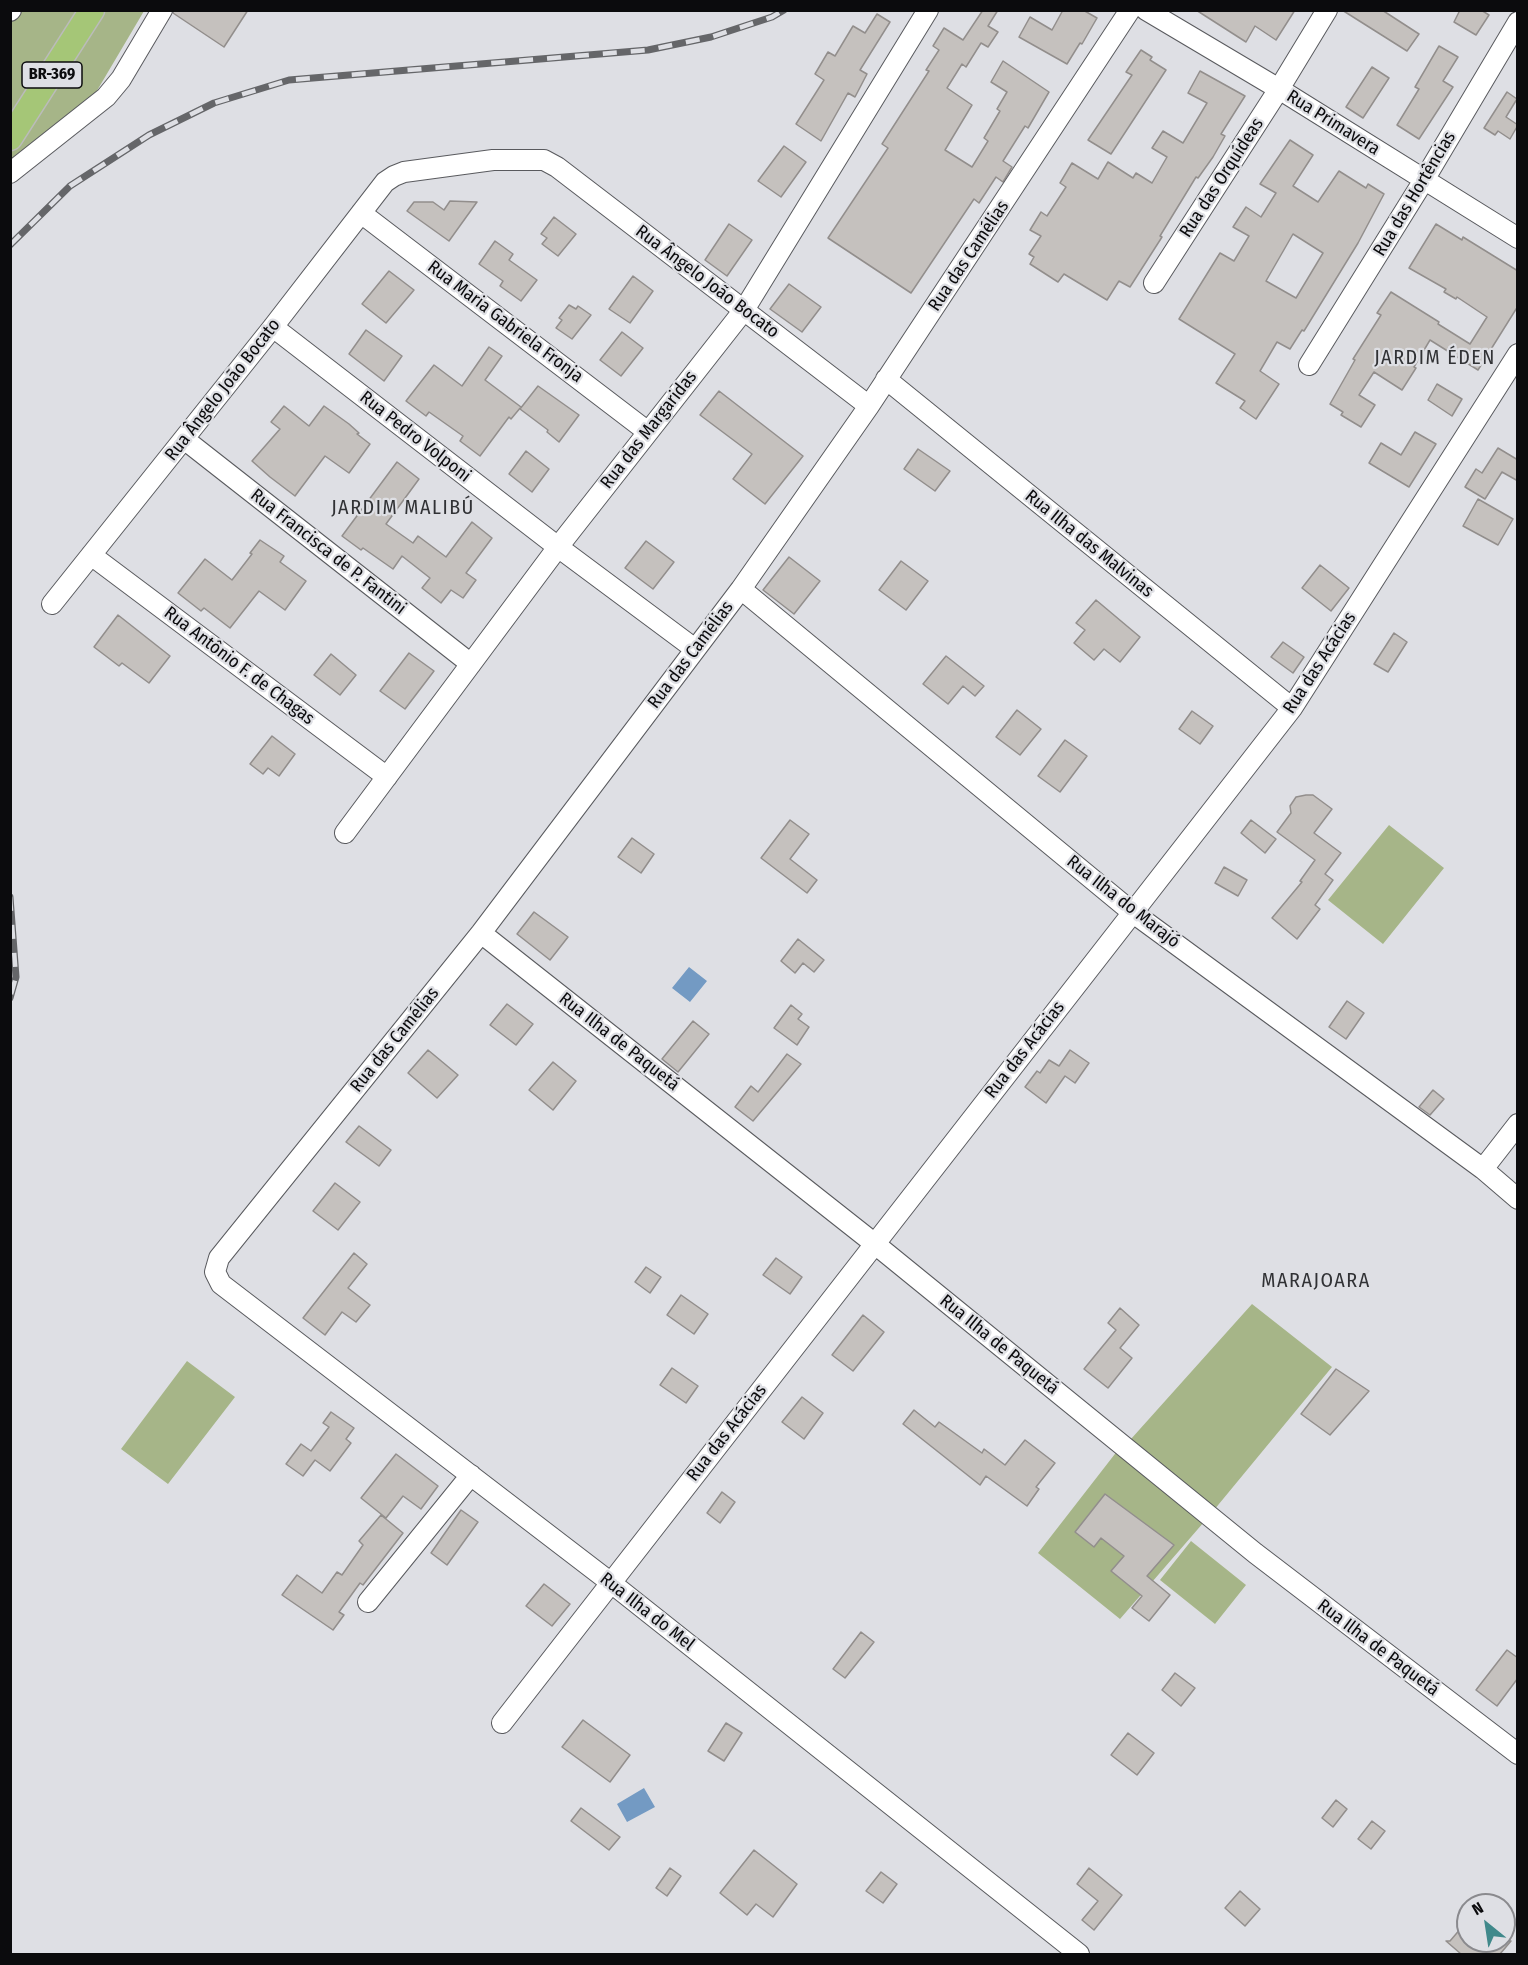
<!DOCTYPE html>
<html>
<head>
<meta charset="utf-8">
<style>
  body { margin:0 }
  #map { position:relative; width:1528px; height:1965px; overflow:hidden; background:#dedfe4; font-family:"Fira Sans Condensed",sans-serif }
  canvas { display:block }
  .frame { position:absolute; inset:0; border:12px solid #0b0b0d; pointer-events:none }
  .north { position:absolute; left:1456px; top:1893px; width:60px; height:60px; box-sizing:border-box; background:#dedfe4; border:2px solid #8a8a8e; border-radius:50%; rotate:330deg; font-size:16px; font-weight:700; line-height:24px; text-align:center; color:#0b0b0d }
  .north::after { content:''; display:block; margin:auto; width:21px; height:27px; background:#40898b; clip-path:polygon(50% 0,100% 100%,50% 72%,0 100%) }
</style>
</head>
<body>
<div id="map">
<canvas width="1528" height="1965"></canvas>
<div class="frame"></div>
<div class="north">N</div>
</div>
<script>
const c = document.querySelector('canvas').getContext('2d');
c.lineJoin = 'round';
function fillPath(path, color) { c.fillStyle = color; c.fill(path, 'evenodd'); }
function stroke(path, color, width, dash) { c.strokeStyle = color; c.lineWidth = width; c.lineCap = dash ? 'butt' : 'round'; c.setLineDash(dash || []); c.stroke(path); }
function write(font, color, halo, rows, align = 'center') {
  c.font = font + ' "Fira Sans Condensed",sans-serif'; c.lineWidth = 4.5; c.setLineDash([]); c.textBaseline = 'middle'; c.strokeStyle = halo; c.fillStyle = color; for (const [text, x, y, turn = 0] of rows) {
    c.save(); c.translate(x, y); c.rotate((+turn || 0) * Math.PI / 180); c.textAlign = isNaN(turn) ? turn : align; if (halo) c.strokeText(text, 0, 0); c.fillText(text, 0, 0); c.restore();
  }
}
fillPath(new Path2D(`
  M18,11H80L11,127V22Z
  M91,11H144L95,94L11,163V144Z
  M1389,825L1444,868L1383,944L1328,900Z
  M1252,1304L1332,1367L1214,1510L1131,1439Z
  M187,1361L235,1397L168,1484L121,1449Z
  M1118,1450L1204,1522L1120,1619L1038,1553Z
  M1191,1541L1246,1585L1215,1624L1160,1580Z`), '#a6b588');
fillPath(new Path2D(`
  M689,967L707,981L690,1002L672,988Z
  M644,1788L655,1807L627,1822L617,1804Z`), '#739ac3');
const building = new Path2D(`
  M174,10H248L224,47L173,13Z
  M983,10H998L988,26L998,32L988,47L981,43L966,67L962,64L947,88L972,105L945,150L972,167L988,141L984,138L1000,111L997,109L1007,92L991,82L1003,61L1049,92L1028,128L1025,126L1003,161L1012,167L1003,182L996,177L979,203L974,199L911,293L828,238L888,148L882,144L929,71L926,70L939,50L933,46L944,28L963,40Z
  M1063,10H1083L1097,18L1082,44L1080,43L1067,64L1019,37L1030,17L1052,30Z
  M1196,10H1295L1276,40L1255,26L1246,42Z
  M1342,10H1382L1419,34L1407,51Z
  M1460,10H1481L1489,15L1476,35L1454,22Z
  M877,14L890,22L860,70L867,74L855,97L848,93L821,141L796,124L824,80L815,74L828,52L835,56L853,26L865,33Z
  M1439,46L1458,57L1443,81L1453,87L1419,139L1397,125L1419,89L1415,87Z
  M1141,50L1152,57L1150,60L1166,70L1111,154L1088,140L1132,75L1126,72Z
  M1372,67L1389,78L1363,118L1346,107Z
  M1200,71L1245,96L1221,134L1225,136L1213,157L1198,178L1196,177L1160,236L1162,237L1130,287L1119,281L1107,300L1064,274L1058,282L1030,264L1034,257L1029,254L1041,236L1030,230L1041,212L1047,216L1066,187L1060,183L1072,163L1098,179L1108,162L1133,178L1136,173L1152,183L1167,157L1152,148L1163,131L1183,143L1207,103L1188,93Z
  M1507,92L1517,99L1506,117L1518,125L1510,139L1498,131L1495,135L1484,128Z
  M1290,140L1313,155L1293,186L1318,202L1339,171L1366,188L1368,184L1384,194L1358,243L1304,331L1302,330L1290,349L1277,342L1260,371L1279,384L1256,419L1240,408L1245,401L1216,383L1235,354L1179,319L1220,253L1234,261L1249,236L1233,227L1246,207L1261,217L1276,193L1260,184ZM1293,234L1323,253L1296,298L1266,281Z
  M784,146L806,162L781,197L758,181Z
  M450,201L477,202L449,241L407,211L414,202H433L444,210Z
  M554,217L576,234L558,256L542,244L547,238L541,234Z
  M729,224L752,240L727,276L705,260Z
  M1436,224L1462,240L1463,237L1518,271V306L1478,370L1430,340L1414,367L1416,368L1402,390L1374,372L1359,395L1375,405L1361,427L1341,415L1343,412L1330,404L1355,360L1353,359L1381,315L1377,313L1391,292L1439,322L1438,324L1470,344L1487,317L1457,297L1456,299L1444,292L1446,289L1409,268Z
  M495,241L513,254L509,260L537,280L521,301L500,286L503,281L479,264Z
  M389,271L414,290L386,323L362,304Z
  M633,276L653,291L630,323L609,309Z
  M789,284L821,307L802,332L770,309Z
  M569,305L576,309L578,306L591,315L572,339L556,328L562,320L559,318Z
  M366,330L402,356L384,381L349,354Z
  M622,332L643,348L621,376L600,360Z
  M489,347L502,356L485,380L521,407L511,419L509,417L480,456L460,441L463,436L429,412L426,416L406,401L434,365L462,386Z
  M1437,384L1462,399L1452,416L1428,400Z
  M538,386L579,415L559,442L547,432L548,430L520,409Z
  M719,391L803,456L765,504L733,479L752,454L700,415Z
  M284,406L309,426L324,406L349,424L359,433L357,434L370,444L349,473L325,456L295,496L270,477L252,461L280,429L271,422Z
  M1415,432L1436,444L1409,487L1369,463L1381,443L1401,455Z
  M1498,448L1518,460V481L1502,472L1485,499L1465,487L1476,469L1482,473Z
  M918,449L950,471L935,491L904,469Z
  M526,451L549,469L532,492L509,474Z
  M397,462L419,479L386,524L413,543L418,536L446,557L472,522L492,538L466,573L476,580L463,598L451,590L441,603L422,588L430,578L402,556L393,569L363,548L361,550L342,536Z
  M1478,499L1513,519L1498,545L1463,526Z
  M260,540L284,556L280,562L306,581L285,610L259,591L230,628L204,608L201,611L178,593L205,559L232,580L252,554L250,553Z
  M646,541L674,562L653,589L625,568Z
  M789,557L820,581L794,614L763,590Z
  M901,561L928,581L906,610L879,590Z
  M1320,565L1349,588L1331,611L1302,588Z
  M1096,600L1140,637L1120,662L1104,649L1094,660L1074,643L1085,630L1076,623Z
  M118,615L170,656L149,683L122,663L119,666L94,647Z
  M1394,633L1407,642L1388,672L1374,664Z
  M1283,642L1304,657L1293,673L1271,657Z
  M409,653L434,671L405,709L380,691Z
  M331,654L356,675L340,695L314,675Z
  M946,656L984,686L975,696L963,686L948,704L923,684Z
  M1017,710L1041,729L1020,755L996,737Z
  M1192,711L1213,726L1200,744L1179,729Z
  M272,736L295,754L279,776L268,768L263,774L250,764Z
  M1065,740L1087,756L1060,792L1038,776Z
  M1306,795H1313L1332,809L1314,833L1341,853L1325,874L1333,880L1315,905L1320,909L1297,939L1272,918L1302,882L1300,881L1315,860L1277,832L1291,813L1290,806L1296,797Z
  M790,820L809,834L790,859L817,880L807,893L761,858Z
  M1251,820L1276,839L1265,853L1241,833Z
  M632,838L654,854L641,873L618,857Z
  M1224,867L1247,880L1238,896L1215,883Z
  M534,912L568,937L550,960L517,934Z
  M798,939L824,960L814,972L803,963L795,973L781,961Z
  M1347,1001L1364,1013L1346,1039L1329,1027Z
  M507,1004L533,1024L516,1045L490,1025Z
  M791,1005L802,1014L798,1019L809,1027L797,1045L774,1028Z
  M693,1021L709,1034L678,1072L662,1059Z
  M428,1050L458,1075L437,1098L408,1073Z
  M1070,1050L1089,1063L1075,1083L1065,1076L1046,1103L1025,1087L1037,1071L1040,1073L1049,1060L1059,1066Z
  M787,1054L801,1064L753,1121L735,1107L751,1086L758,1092Z
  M553,1062L576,1081L553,1110L529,1090Z
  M1433,1090L1444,1099L1430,1115L1419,1107Z
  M359,1126L391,1150L379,1166L346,1142Z
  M335,1183L360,1202L338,1230L313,1211Z
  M354,1253L367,1264L348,1288L370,1305L356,1322L342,1312L325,1335L303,1318Z
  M776,1258L802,1277L790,1294L763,1275Z
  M646,1267L661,1277L650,1293L635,1282Z
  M681,1295L708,1314L694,1334L667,1315Z
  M1120,1308L1139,1325L1120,1348L1132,1358L1108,1388L1084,1369L1116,1330L1108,1323Z
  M863,1315L884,1332L853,1371L832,1355Z
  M672,1368L698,1386L686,1403L660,1385Z
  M1336,1369L1369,1391L1330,1435L1301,1414Z
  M802,1397L823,1413L804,1439L782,1422Z
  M914,1410L935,1427L939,1422L982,1453L984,1449L1005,1465L1025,1440L1055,1463L1036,1487L1039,1489L1027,1506L986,1476L980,1485L903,1424Z
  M331,1412L354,1428L346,1439L351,1443L330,1471L315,1460L303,1476L286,1464L301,1444L311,1451L329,1427L323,1423Z
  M396,1454L438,1486L421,1509L403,1496L386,1518L361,1498Z
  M722,1492L735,1502L720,1523L707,1513Z
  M1105,1494L1174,1545L1147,1576L1170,1595L1149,1621L1132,1608L1142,1596L1111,1571L1124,1556L1101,1538L1094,1547L1075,1532Z
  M461,1510L478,1522L447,1565L431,1553Z
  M381,1515L403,1533L363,1585L360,1583L339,1612L344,1615L333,1630L282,1595L297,1575L322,1593L337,1572L342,1575L363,1545L359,1541Z
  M544,1584L570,1604L552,1626L526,1606Z
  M861,1632L874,1642L845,1678L833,1669Z
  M1507,1650L1518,1658V1678L1497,1706L1476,1690Z
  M1175,1673L1195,1688L1181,1706L1162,1690Z
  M583,1720L630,1755L610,1782L562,1747Z
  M726,1723L742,1733L724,1761L708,1751Z
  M1128,1733L1154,1753L1137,1775L1111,1755Z
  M1336,1800L1347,1809L1333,1827L1322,1818Z
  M581,1808L620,1837L609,1850L571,1821Z
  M1372,1821L1385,1831L1371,1849L1358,1839Z
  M754,1850L797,1884L773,1917L756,1904L747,1915L720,1893Z
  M670,1868L681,1876L667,1896L656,1888Z
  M1089,1868L1122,1895L1094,1930L1082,1920L1098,1901L1077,1884Z
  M881,1872L897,1884L883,1903L866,1891Z
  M1240,1891L1260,1909L1245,1926L1225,1908Z
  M1468,1920V1941H1511L1500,1954H1461L1446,1941H1450Z`);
fillPath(building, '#c5c1be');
stroke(building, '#928e8c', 1.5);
const minor = new Path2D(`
  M1146,10L1279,89L1518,238
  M10,11L11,10
  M10,173L106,97L121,79L162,10
  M361,213L648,432
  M1154,283L1279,89L1327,10
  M273,327L558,547L695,649
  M1309,365L1424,180L1518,22
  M886,379L1292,708
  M184,439L471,664
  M91,555L387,777
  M741,589L1132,912L1483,1169L1518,1199
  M52,604L273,327L385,182L394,176L404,172L493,160H544L557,167L869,406
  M345,833L558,547L744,310L928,10
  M481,933L875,1244L1255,1553L1518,1754
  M1483,1169L1518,1124
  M368,1602L471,1475
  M502,1723L1292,708L1518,354
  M1079,1954L610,1582L221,1284L215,1272L219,1258L481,933L741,589L869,406L1130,10`);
const major = new Path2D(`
  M10,138L92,10`);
stroke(minor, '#595a5e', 22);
stroke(major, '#bbb', 27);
stroke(minor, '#fff', 20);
stroke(major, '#a5c677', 24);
const rail = new Path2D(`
  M10,245L70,186L149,135L214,103L289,80L648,50L711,37L772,17L784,10
  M10,897L16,977L10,998`);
stroke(rail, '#656669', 7);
stroke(rail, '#dedfe4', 4.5, [14]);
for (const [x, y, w] of [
  [52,75,60]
]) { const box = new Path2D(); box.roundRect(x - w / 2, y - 13, w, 26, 4.5); c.fillStyle = '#dedfe4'; c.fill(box); stroke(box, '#0b0b0d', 1.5); }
write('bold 16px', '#0b0b0d', null, [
  ["BR-369",52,75]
]);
write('18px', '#0b0b0d', '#dedfe4', [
  ["Rua Primavera",1333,123,32],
  ["Rua das Orquídeas",1222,178,-57],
  ["Rua das Hortências",1415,194,-59],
  ["Rua das Camélias",969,256,-56],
  ["Rua Ângelo João Bocato",707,282,37],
  ["Rua Maria Gabriela Fronja",505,322,37],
  ["Rua Ângelo João Bocato",223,390,-52],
  ["Rua das Margaridas",649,430,-52],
  ["Rua Pedro Volponi",415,437,38],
  ["Rua Ilha das Malvinas",1089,544,39],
  ["Rua Francisca de P. Fantini",328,552,38],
  ["Rua das Camélias",691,655,-53],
  ["Rua das Acácias",1320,663,-57],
  ["Rua Antônio F. de Chagas",239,666,37],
  ["Rua Ilha do Marajó",1123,902,38],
  ["Rua das Camélias",395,1040,-51],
  ["Rua Ilha de Paquetá",619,1042,38],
  ["Rua das Acácias",1025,1050,-52],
  ["Rua Ilha de Paquetá",999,1345,39],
  ["Rua das Acácias",727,1433,-52],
  ["Rua Ilha do Mel",647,1612,38],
  ["Rua Ilha de Paquetá",1378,1648,37]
]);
c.letterSpacing = '1.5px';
write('20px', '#313235', '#dedfe4', [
  ["JARDIM ÉDEN",1435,358],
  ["JARDIM MALIBÚ",403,508],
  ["MARAJOARA",1316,1281]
]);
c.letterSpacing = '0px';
</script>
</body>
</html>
